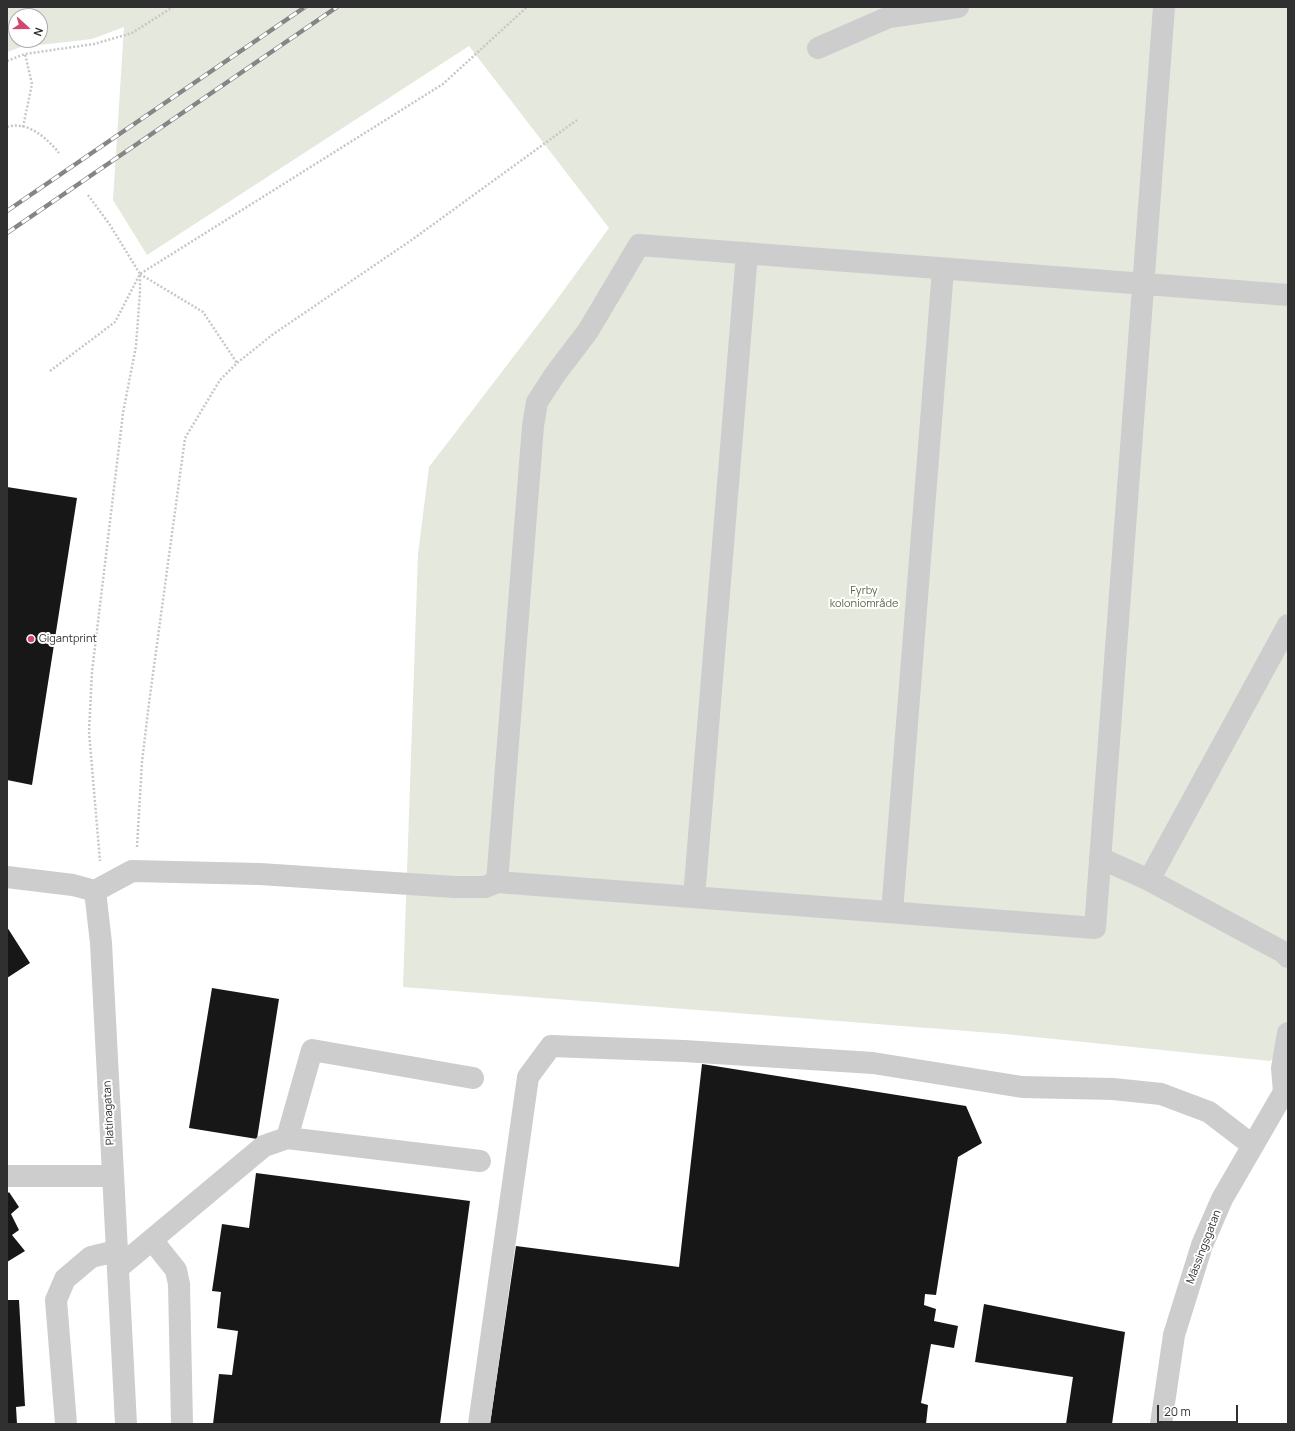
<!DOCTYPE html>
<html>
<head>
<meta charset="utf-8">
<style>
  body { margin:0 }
  #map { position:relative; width:1295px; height:1431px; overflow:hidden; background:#fff; font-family:Manrope,sans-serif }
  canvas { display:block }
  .frame { position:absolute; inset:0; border:8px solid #303030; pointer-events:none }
  .north { position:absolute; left:8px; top:8px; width:40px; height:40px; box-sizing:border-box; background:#fff; border:1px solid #acacac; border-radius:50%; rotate:111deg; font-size:11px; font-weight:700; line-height:16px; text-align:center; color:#303030 }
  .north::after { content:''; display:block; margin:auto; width:14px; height:18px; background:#d2476d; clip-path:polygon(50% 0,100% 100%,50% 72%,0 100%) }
  .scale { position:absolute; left:1157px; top:1405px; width:81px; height:18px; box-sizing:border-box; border:2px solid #303030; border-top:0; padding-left:5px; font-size:12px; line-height:14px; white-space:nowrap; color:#303030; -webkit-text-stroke:3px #fff; paint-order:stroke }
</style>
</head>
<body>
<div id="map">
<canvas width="1295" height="1431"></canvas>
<div class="frame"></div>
<div class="north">N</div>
<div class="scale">20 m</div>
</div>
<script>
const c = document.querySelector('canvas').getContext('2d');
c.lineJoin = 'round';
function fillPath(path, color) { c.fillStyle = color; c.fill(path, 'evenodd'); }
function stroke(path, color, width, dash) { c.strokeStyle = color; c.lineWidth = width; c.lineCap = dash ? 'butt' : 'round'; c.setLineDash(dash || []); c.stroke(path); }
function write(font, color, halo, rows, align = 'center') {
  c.font = font + ' Manrope,sans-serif'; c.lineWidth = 4; c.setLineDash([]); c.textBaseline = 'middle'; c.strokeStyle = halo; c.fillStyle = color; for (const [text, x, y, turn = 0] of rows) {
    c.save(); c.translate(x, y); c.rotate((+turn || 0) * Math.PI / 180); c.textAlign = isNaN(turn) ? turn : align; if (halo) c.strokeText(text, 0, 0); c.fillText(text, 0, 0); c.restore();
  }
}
fillPath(new Path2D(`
  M7,7H1288V1045L1270,1061L1005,1034L403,987L418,554L429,467L553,305L609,228L469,46L147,255L113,200L124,27L92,39L21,47L7,52ZM16,16H40V40H16Z`), '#e5e8dd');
fillPath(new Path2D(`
  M7,487L77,498L32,785L7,780Z
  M7,927L30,963L7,978Z
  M212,988L279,999L257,1139L189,1128Z
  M702,1064L966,1106L982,1143L958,1157L936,1295L925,1294L924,1305L936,1309L934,1321L958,1326L954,1348L931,1344L921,1403L928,1405L926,1424H490L516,1246L679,1267Z
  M256,1173L470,1201L440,1424H213L219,1374L232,1375L238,1331L217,1328L221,1292L212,1291L222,1224L249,1228Z
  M9,1192L19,1207L11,1214L19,1230L12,1235L25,1251L7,1262V1194Z
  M7,1300H19L25,1406L16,1407L17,1424H7Z
  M984,1304L1125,1332L1112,1424H1066L1073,1377L975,1362Z`), '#171717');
stroke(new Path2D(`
  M7,61L25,54L94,44L132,33L173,7
  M7,127C27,120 48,139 59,153
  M23,127L32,84L25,54
  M88,195L110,225L140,274V292L136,346L123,413L92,672L89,732L100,861
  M140,274L203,312L237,363
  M50,371L115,322L140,274L443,84L527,7
  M137,847L142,762L149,703L185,438L220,380L237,363L272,335L413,239L577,120`), '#c7c7c7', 2.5, [2, 2]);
stroke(new Path2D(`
  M818,48L889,17L958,7
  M1100,858L1149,880L1283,952L1288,957
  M7,877L73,885L95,891L101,943L126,1424
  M1149,880L1288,625
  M497,882L533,426L537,402L556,373L588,331L639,245L1288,295
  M95,891L132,871L260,874L454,887H485L497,882L1095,928L1164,7
  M694,897L747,253
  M892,912L943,270
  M1284,1092L1282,1068L1288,1033
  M287,1138L312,1050L473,1078
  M7,1176H113
  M152,1240L176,1270L179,1284L182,1424
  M118,1268L264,1146L287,1138L480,1161
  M66,1424L56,1300L65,1279L91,1257L116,1251
  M479,1424L528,1077L551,1046L684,1051L873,1063L1022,1087L1113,1089L1161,1094L1209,1112L1252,1145
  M1161,1424L1174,1335L1202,1245L1222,1199L1288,1085`), '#cdcdcd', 22);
const rail = new Path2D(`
  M7,211L305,7
  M7,233L337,7`);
stroke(rail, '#858585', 4.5);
stroke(rail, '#fff', 3, [9]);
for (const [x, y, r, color] of [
  [31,639,4,"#d2476d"]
]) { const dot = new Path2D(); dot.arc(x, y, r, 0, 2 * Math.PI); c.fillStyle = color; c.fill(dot); stroke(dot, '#fff', 1.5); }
write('11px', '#5b6742', '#fff', [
  ["Fyrby",864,591],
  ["koloniområde",864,604]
]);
write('11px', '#303030', '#fff', [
  ["Gigantprint",39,639]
], 'left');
write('11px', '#303030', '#fff', [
  ["Platinagatan",109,1113,-93],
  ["Mässingsgatan",1204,1247,-69]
]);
</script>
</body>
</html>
